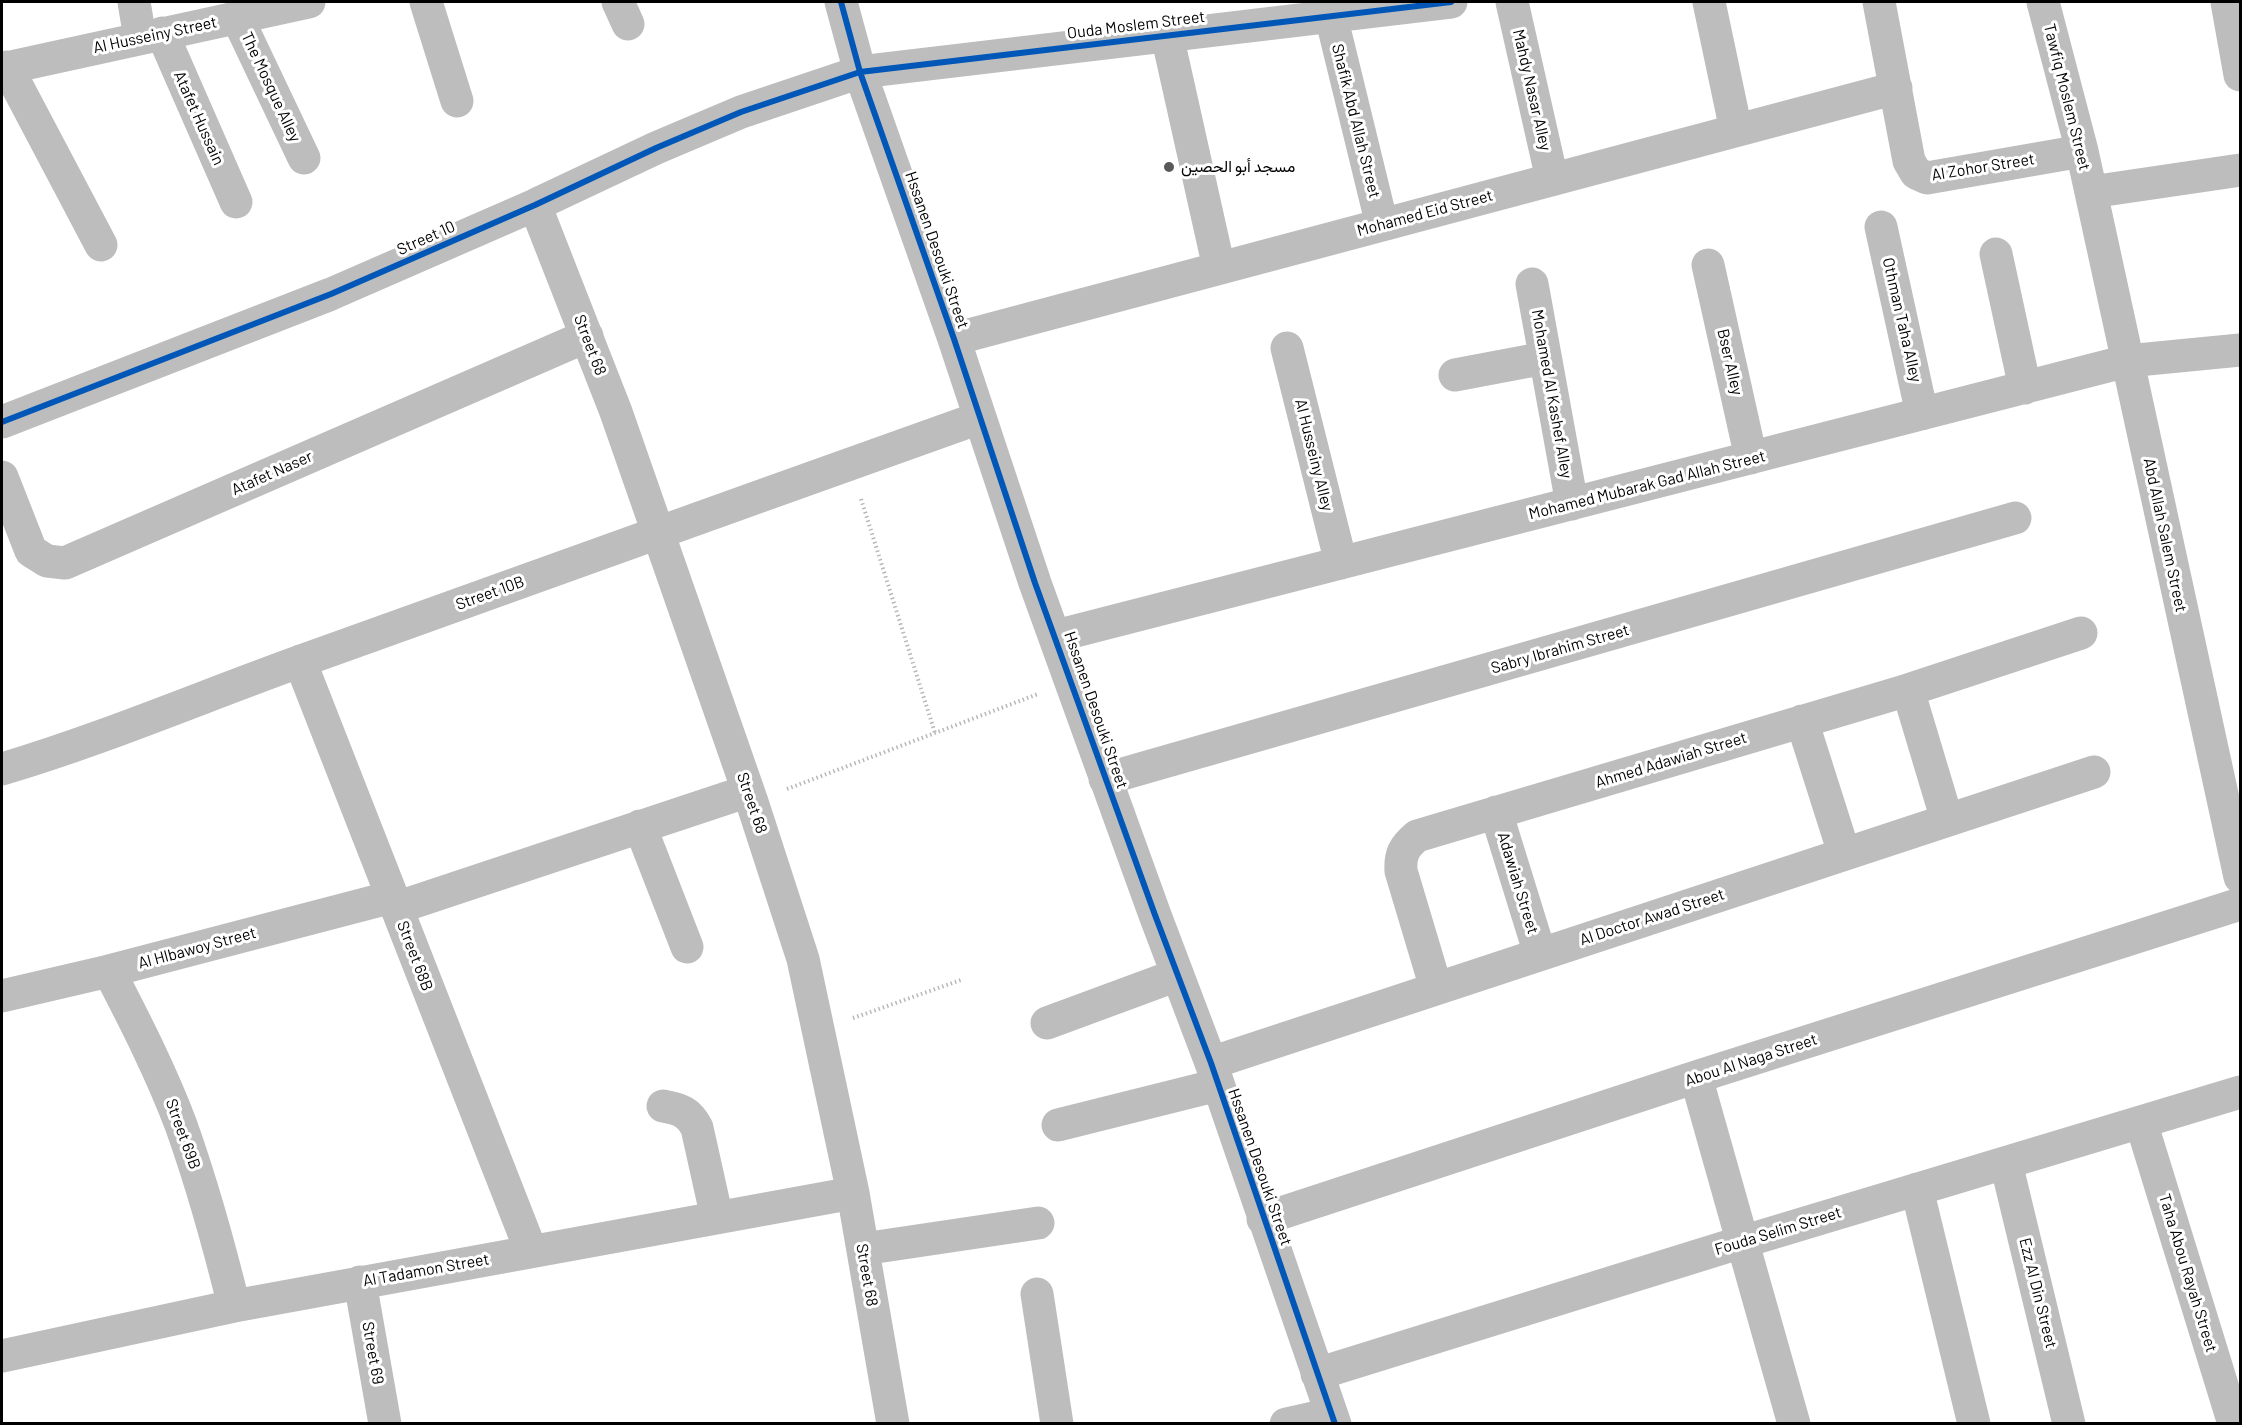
<!DOCTYPE html>
<html>
<head>
<meta charset="utf-8">
<style>
  body { margin:0 }
  #map { position:relative; width:2242px; height:1425px; overflow:hidden; background:#fff; font-family:Barlow,sans-serif }
  canvas { display:block }
  .frame { position:absolute; inset:0; border:3px solid #000; pointer-events:none }
</style>
</head>
<body>
<div id="map">
<canvas width="2242" height="1425"></canvas>
<div class="frame"></div>
</div>
<script>
const c = document.querySelector('canvas').getContext('2d');
c.lineJoin = 'round';
function stroke(path, color, width, dash) { c.strokeStyle = color; c.lineWidth = width; c.lineCap = dash ? 'butt' : 'round'; c.setLineDash(dash || []); c.stroke(path); }
function write(font, color, halo, rows, align = 'center') {
  c.font = font + ' Barlow,Vazirmatn,sans-serif'; c.lineWidth = 6; c.setLineDash([]); c.textBaseline = 'middle'; c.strokeStyle = halo; c.fillStyle = color; for (const [text, x, y, turn = 0] of rows) {
    c.save(); c.translate(x, y); c.rotate((+turn || 0) * Math.PI / 180); c.textAlign = isNaN(turn) ? turn : align; if (halo) c.strokeText(text, 0, 0); c.fillText(text, 0, 0); c.restore();
  }
}
stroke(new Path2D(`
  M861,499L935,733
  M787,789L1038,694
  M853,1018L961,980`), '#b8b8b8', 4, [1.5, 3]);
stroke(new Path2D(`
  M134,2L140,38
  M426,2L457,101
  M618,2L628,24
  M841,2L860,72L954,339L1035,583L1155,915L1211,1063L1335,1424
  M1512,2L1552,179
  M1709,2L1736,130
  M1879,2L1909,161L1916,173L1927,178L2082,151
  M2043,2L2082,151L2240,877
  M2227,2L2240,75
  M1331,16L1382,225
  M237,17L304,158
  M162,33L236,202
  M1167,35L1219,268
  M7,67L101,245
  M2,69L309,2
  M2091,192L2240,170
  M535,205L616,412L752,802L803,959L853,1193L893,1424
  M1881,227L1922,414
  M1996,254L2025,388
  M1708,265L1751,458
  M1532,284L1572,504
  M954,339L1896,88
  M1287,348L1341,563
  M1455,375L1545,358
  M2,422L331,294L535,205L656,148L741,112L860,72L1451,2
  M2,477L31,551L47,561L65,563L587,336
  M1056,636L2127,361L2240,350
  M300,661L531,1251
  M1908,690L1947,820
  M1802,721L1844,853
  M2,769C103,739 201,697 301,661C527,579 753,499 979,418
  M1105,779L2015,518
  M1496,812L1540,954
  M640,826L687,947
  M396,908L748,791
  M109,971C135,1021 161,1072 181,1125C202,1184 219,1245 234,1306
  M1436,988L1401,871C1400,854 1404,847 1417,836L1908,690L2081,633
  M2,996L109,971L392,897
  M1047,1023L1177,975
  M1211,1063L2094,772
  M1696,1077L1794,1424
  M663,1106C680,1109 689,1112 697,1128L717,1218
  M2141,1122L2234,1424
  M1058,1125L1218,1085
  M2006,1163L2069,1424
  M1917,1189L1974,1424
  M1263,1219L1696,1077L2240,904
  M863,1249L1038,1223
  M360,1282L385,1424
  M1037,1294L1057,1424
  M2,1356L234,1306L853,1193
  M1317,1374L1742,1242L2240,1092
  M1286,1424L1331,1414`), '#bdbdbd', 33);
stroke(new Path2D(`
  M841,2L860,72L954,339L1035,583L1155,915L1211,1063L1335,1424
  M2,422L331,294L535,205L656,148L741,112L860,72L1451,2`), '#0057b8', 6);
for (const [x, y, r, color] of [
  [1169,167,6,"#595959"]
]) { const dot = new Path2D(); dot.arc(x, y, r, 0, 2 * Math.PI); c.fillStyle = color; c.fill(dot); stroke(dot, '#fff', 2); }
write('16px', '#000', '#fff', [
  ["Ouda Moslem Street",1136,25,-7],
  ["Al Husseiny Street",155,35,-12],
  ["The Mosque Alley",271,87,65],
  ["Mahdy Nasar Alley",1532,90,77],
  ["Tawfiq Moslem Street",2067,97,76],
  ["Atafet Hussain",199,118,66],
  ["Shafik Abd Allah Street",1356,121,76],
  ["Al Zohor Street",1983,167,-9],
  ["Mohamed Eid Street",1425,213,-15],
  ["Street 10",426,238,-24],
  ["Hssanen Desouki Street",937,250,71],
  ["Othman Taha Alley",1902,320,77],
  ["Street 68",590,345,69],
  ["Bser Alley",1730,362,77],
  ["Mohamed Al Kashef Alley",1552,394,80],
  ["Al Husseiny Alley",1314,455,76],
  ["Atafet Naser",272,473,-24],
  ["Mohamed Mubarak Gad Allah Street",1647,485,-14],
  ["Abd Allah Salem Street",2165,535,78],
  ["Street 10B",490,593,-20],
  ["Sabry Ibrahim Street",1560,649,-16],
  ["Hssanen Desouki Street",1096,710,71],
  ["Ahmed Adawiah Street",1671,760,-17],
  ["Street 68",752,803,71],
  ["Adawiah Street",1518,883,73],
  ["Al Doctor Awad Street",1652,917,-18],
  ["Al Hlbawoy Street",197,948,-15],
  ["Street 68B",415,956,69],
  ["Abou Al Naga Street",1751,1060,-18],
  ["Street 69B",183,1134,70],
  ["Hssanen Desouki Street",1260,1167,71],
  ["Fouda Selim Street",1778,1231,-17],
  ["Al Tadamon Street",426,1270,-10],
  ["Taha Abou Rayah Street",2188,1273,73],
  ["Street 68",867,1275,80],
  ["Ezz Al Din Street",2038,1293,76],
  ["Street 69",373,1353,80]
]);
write('16px', '#000', '#fff', [
  ["مسجد أبو الحصين",1181,167]
], 'left');
</script>
</body>
</html>
